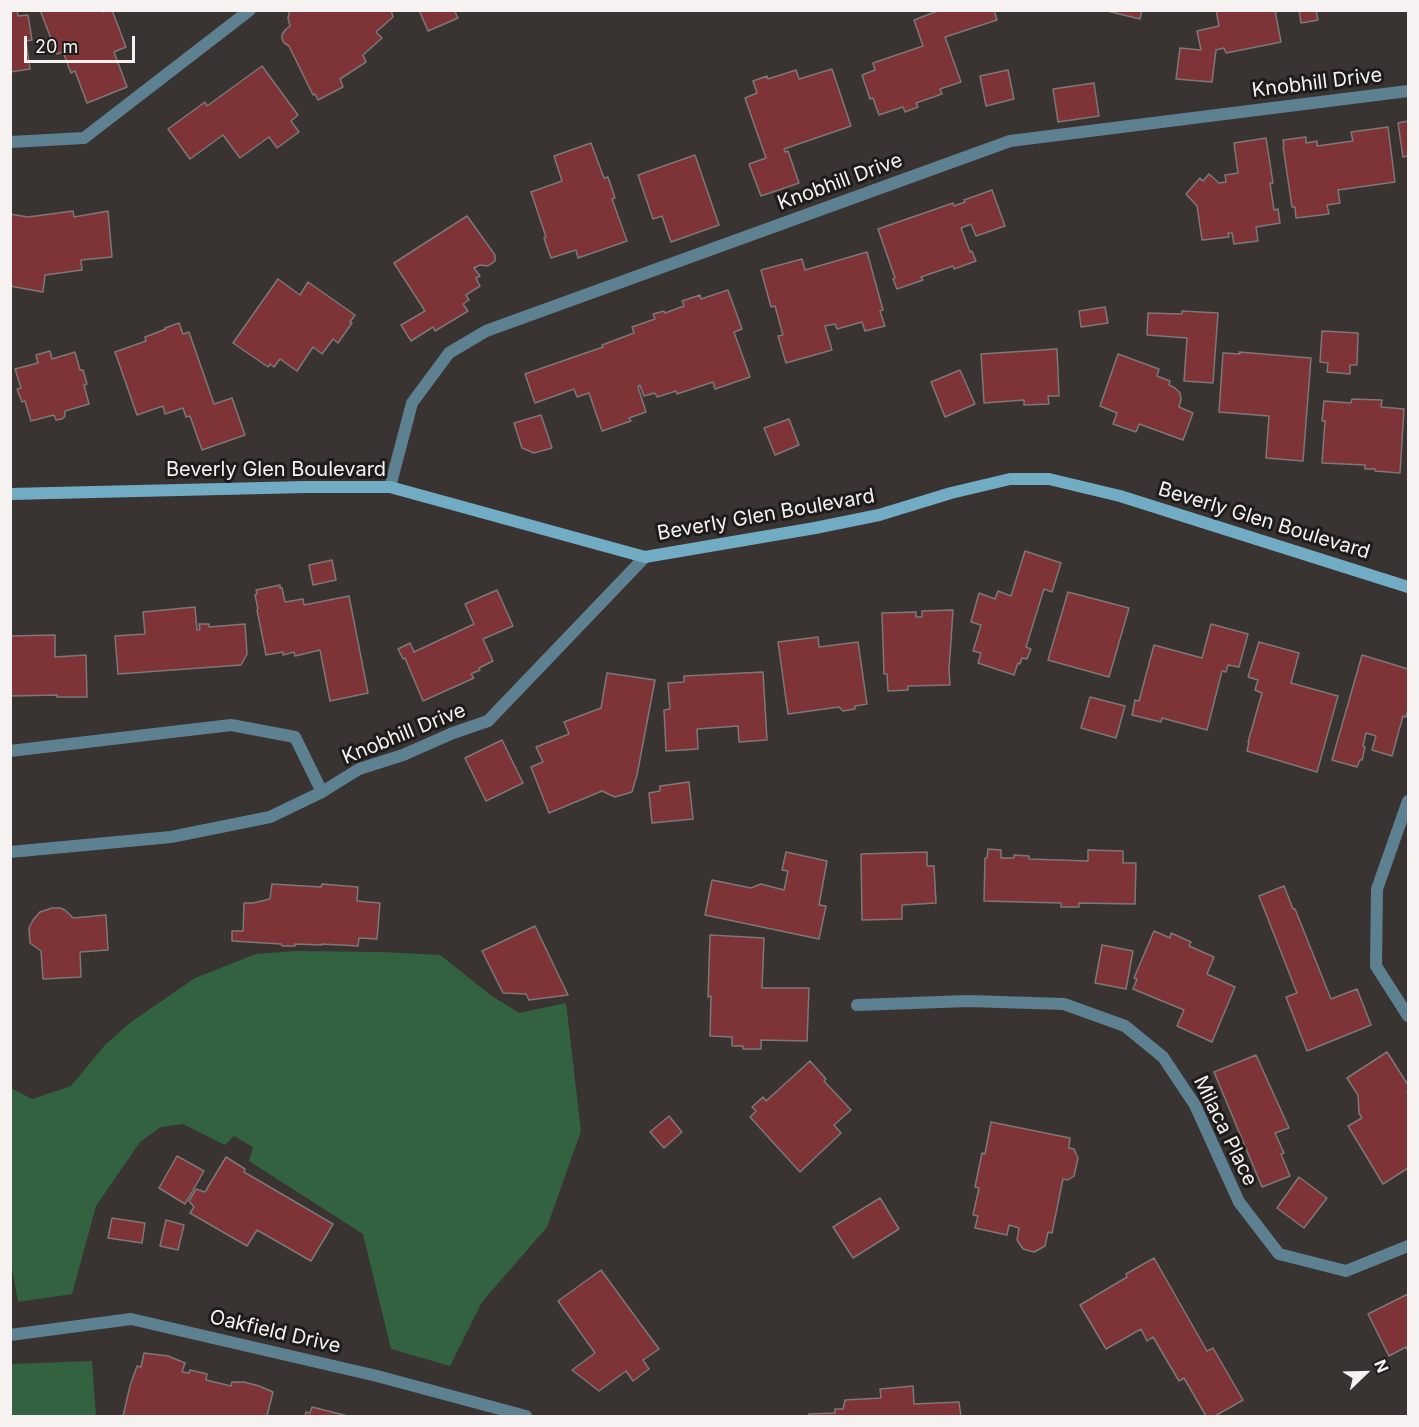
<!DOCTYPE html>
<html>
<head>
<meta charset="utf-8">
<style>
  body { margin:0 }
  #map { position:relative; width:1419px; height:1427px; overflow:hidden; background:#393431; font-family:Inter,sans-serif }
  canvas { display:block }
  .frame { position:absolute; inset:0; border:12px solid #f5f2f1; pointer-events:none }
  .north { position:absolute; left:1335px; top:1343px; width:60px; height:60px; -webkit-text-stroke:4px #1e1c1b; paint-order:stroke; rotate:67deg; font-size:16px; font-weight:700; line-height:24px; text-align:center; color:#f5f2f1 }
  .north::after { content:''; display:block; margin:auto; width:21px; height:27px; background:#f5f2f1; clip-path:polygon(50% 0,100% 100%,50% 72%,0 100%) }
  .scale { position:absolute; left:24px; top:36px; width:111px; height:27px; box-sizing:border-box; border:3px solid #f5f2f1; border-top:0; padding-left:8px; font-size:18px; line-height:21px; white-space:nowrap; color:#f5f2f1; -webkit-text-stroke:4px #1e1c1b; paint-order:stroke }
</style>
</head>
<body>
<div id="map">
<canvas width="1419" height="1427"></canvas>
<div class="frame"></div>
<div class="north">N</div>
<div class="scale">20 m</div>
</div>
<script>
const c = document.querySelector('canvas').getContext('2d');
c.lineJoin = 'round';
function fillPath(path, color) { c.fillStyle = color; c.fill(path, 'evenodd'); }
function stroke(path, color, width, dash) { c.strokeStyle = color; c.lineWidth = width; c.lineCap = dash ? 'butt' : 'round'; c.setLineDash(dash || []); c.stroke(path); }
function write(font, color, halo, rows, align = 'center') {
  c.font = font + ' Inter,sans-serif'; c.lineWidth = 6; c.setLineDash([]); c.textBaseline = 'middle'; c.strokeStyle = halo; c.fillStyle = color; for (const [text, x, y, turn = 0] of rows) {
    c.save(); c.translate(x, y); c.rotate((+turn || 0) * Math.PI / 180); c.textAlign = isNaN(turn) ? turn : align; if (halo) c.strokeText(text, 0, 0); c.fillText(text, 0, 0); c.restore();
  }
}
fillPath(new Path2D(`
  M296,951L381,952L440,955L492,996L519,1013L566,1003L581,1131L547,1227L482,1302L450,1366L391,1349L363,1234L249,1161L253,1147L234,1136L225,1145L183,1124L161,1127L140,1142L96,1206L72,1294L18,1302L10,1257L11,1086V1088L32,1099L71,1086L105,1045L131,1022L195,978L256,954Z
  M92,1361L96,1416H11V1364Z`), '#336241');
const building = new Path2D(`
  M10,10H17L18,16L28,15L32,40L26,41L30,69L10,72Z
  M40,10H102L103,12L112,10L126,47L114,52L127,87L87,103L75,71L71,73L63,52L57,54Z
  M290,10H391L393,17L376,32L382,38L363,55L366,62L340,79L343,87L318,100L315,94L313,95L289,46L284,43L282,39V35L285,30L290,26L288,18Z
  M419,10H454L458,18L428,31Z
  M940,10H994L997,20L945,37L961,82L940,89L942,94L916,103L918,107L905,112L903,107L879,115L873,98L870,99L862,75L875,70L873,63L923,46L914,20Z
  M1103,10H1142L1140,19Z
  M1216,10H1275L1281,42L1226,53L1224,48L1216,50L1212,82L1176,79L1180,48L1201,50L1197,31L1219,26Z
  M1299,10H1316L1318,20L1301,23Z
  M262,66L298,115L291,121L299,132L277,148L269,137L240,158L223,135L190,159L168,129L205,102L207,106Z
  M832,69L851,126L784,149L785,152L788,151L799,183L761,196L749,164L766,158L745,98L757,93L753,81L767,76L768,79L796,70L799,79Z
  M1008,70L1014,99L986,106L980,76Z
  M1094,83L1099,116L1058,122L1053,89Z
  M1408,121V156L1403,157L1398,123Z
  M1388,127L1395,182L1338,190L1340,203L1327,205L1329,214L1296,218L1295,207H1292L1283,146L1284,145L1283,140L1306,137V143L1317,141V146L1353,141L1351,132Z
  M1266,138L1273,183H1270L1274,210L1278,209L1280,223L1256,227L1258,241L1234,244L1232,233H1228L1229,237L1202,240L1197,206L1186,194L1200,178L1203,181L1209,174L1219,183L1226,182L1225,175L1238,173L1234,143Z
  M591,143L604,178L608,177L615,198L612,199L627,241L578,258L576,250L551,258L544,238L546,237L531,192L562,181L554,156Z
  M695,155L719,225L671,242L662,216L653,219L638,175Z
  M992,190L1005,226L976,236L971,224L961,228L970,252L972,251L976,261L954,269L953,266L921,277L923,280L897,289L893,279L895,278L878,229L953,203L954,206L965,202L964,200Z
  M73,211L74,217L108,211L112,257L81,260L82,270L45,275L43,292L10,286V214L28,217Z
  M467,216L495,255V261L488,266L480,265L474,268L480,276L476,278L480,286L466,295L469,300L463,304L468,311L435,331L433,327L411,341L401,325L425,311L394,263Z
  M867,252L883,310L880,311L885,326L865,331L862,322L837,329L835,324L825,326L832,350L786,363L778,336L783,335L775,306L771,307L761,270L802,259L805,270Z
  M278,279L300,295L308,282L355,315L350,322L352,323L338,343L333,339L322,354L313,347L297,371L280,359L274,367L270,364L268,367L233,343Z
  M728,290L742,329L734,332L750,377L715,389L713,382L677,394L676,391L657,397L655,393L644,396L640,385L638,387L646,412L629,418L631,421L602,431L589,393L577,397L574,389L535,403L525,374L603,347L602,345L634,333L632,327L655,319L653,314L664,311L665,313L684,306L682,301L700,295L701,299Z
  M1105,307L1108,323L1081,327L1079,311Z
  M1182,311L1218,313L1213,383L1184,381L1187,338L1147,335L1148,313L1182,314Z
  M179,323L183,334L189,332L214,404L232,398L245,435L202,450L190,416L186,417L183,408L165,414L163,406L137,415L115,352L146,341L145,337L166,329L165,328Z
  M1322,331L1358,333L1357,365H1350V374L1327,372L1328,363L1320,362Z
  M1057,349L1059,396H1048L1049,404L1024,405V400L984,403L981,354Z
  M50,351L52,359L75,352L80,370H83L87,384L84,385L89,404L65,411V416L62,419L56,420L54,415L31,421L25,401L22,402L17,389L21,388L15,369L38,363L36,355Z
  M1239,352L1311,358L1303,461L1266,458L1269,416L1219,412L1223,353L1240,354Z
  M1118,354L1159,369L1157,376L1170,381L1169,385L1175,388L1180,393L1181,399L1179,407L1193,413L1183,440L1139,424L1136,432L1113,424L1117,413L1100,406Z
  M960,370L975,404L945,417L931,382Z
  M1352,399L1382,400L1381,407L1404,409L1400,473L1375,471V469H1365V465L1322,463L1325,421H1322L1324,401L1351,403Z
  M541,415L552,448L534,453L522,448L514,423Z
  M789,419L799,445L775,455L764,428Z
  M1025,551L1061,563L1052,592L1044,589L1026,647L1031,649L1027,659L1022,658L1020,664L1018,663L1014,675L978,663L981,653L973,651L981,625L971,622L979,593L995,599L998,591L1011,596Z
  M332,560L336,580L313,585L309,565Z
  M280,585V588H282L285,602L303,599L304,605L349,596L368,693L330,701L320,650L295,656L294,652L283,655V652L266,655L257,610L258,609L255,595L257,594L256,590Z
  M497,590L513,626L483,639L493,661L479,668L480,670L471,674L474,678L423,701L405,658L403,659L398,649L410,643L414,652L474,624L465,604Z
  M1068,592L1129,608L1109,677L1048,660Z
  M195,607L197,630H200L199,624H209V627L245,624L247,654L241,665L118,674L115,636L145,634L143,612Z
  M953,610L949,670L950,685L908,686V690L888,691L887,674H884L882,613L916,612V617H922V611Z
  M1211,624L1248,634L1239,667L1228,665L1226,672L1222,671L1207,730L1162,718L1161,722L1132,715L1135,700L1139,701L1154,645L1202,658Z
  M55,635V657L86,655L87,697H57V695L10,696V636Z
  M818,637L819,647L858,642L867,704L855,706V709L843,711L839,707L788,714L778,642Z
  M1259,642L1299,653L1291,683L1338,696L1317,772L1247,751L1249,742H1248L1262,693L1255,690L1258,680L1248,677Z
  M1362,655L1408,669V709L1406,717L1403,716L1392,756L1372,750L1376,736L1366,733L1363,746L1365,747L1362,760H1360L1357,767L1332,760Z
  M763,672L767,740L739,742L738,726L697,729L698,749L666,751L664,710L670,709L668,683L684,682V676Z
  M607,673L655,680L637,775L632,792L615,797L602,791L549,813L531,767L543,762L536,747L569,734L564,722L601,708Z
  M1090,697L1125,706L1116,738L1081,728Z
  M502,740L523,783L486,801L465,758Z
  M689,782L693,819L652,823L649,793L660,791V786Z
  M988,849L1001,850V858H1014V855L1029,856V859L1088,861V850L1123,851V863H1136L1135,904L1079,903V907H1061V903L984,901L985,858H987Z
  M786,852L827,861L819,905L826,906L819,939L705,915L712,880L751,888L761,884L784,890L788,871L782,870Z
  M927,852V866H934L936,903L902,905V919L862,920L861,854Z
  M272,884L321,887L322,884L358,887L357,901L380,903L377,939L359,938L358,946L322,944V945L295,944V946H282L281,944L232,941V931H243L244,903H253L270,899Z
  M1284,886L1293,909H1295L1331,999L1357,989L1371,1025L1307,1051L1286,997L1297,993L1259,896Z
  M52,908H60L65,910L73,918L106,915L108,950L80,952L81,977L43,979L41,951L30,943L29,928L33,920L40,912Z
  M535,926L568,995L529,1000L526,994L503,993L482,951Z
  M1154,931L1170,938L1171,933L1191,942L1189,946L1214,957L1207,974L1235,987L1212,1042L1177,1026L1184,1010L1133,989L1137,979L1134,978Z
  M710,935L764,938L762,988H809L807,1041L761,1040V1049H743V1046H732V1037L710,1036L711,996L708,997Z
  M1102,945L1133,951L1126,989L1095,983Z
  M1387,1052L1408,1085V1090L1407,1092L1408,1094V1168L1383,1184L1348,1126L1362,1118L1359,1113L1358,1095L1347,1078Z
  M1256,1055L1289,1128L1275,1133L1284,1153L1281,1154L1290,1176L1262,1187L1214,1072Z
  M810,1061L826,1079L824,1081L851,1110L834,1125L841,1133L800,1172L750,1117L756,1111L752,1107L763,1097L766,1101Z
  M669,1116L682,1132L664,1148L650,1132Z
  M991,1122L1070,1138L1069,1148L1074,1149L1078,1158L1074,1176L1068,1180L1063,1179L1052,1233L1048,1232L1045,1246L1034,1252L1023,1249L1017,1240L1019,1228L1009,1225L1007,1235L975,1228L978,1216L973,1215L979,1188L975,1187L982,1153L985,1154Z
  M177,1156L204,1171L185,1204L159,1188Z
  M226,1157L245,1169L244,1172L333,1224L311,1261L257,1230L247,1246L190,1213L194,1207L189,1201L196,1189L205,1192Z
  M1299,1177L1327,1198L1304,1228L1277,1208Z
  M880,1198L899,1229L853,1258L833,1227Z
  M112,1218L145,1223L142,1243L108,1238Z
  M166,1220L184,1225L178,1250L160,1246Z
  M1154,1258L1207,1351L1213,1348L1243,1400L1215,1416H1206L1184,1378L1179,1381L1153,1337L1147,1341L1141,1329L1106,1349L1080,1305L1127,1277L1126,1274Z
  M601,1270L659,1349L643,1360L649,1369L633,1381L626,1371L599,1391L572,1370L595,1353L558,1301Z
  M1408,1294V1352L1406,1347L1389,1356L1368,1314Z
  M144,1353L168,1356L185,1363L182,1372L189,1373L190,1370L207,1374L206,1380L231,1386L232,1382H244L259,1386L273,1392L267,1416H123L130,1386L137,1366L141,1367Z
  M913,1386L914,1404L959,1402L961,1416H809V1414L835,1413V1409H843L845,1400L881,1398L880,1389Z
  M312,1407L348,1416H305L306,1412L310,1413Z`);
fillPath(building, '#7e3436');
stroke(building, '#7e7777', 1.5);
stroke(new Path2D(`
  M10,142L84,138L250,10
  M390,487L412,403L449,353L486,331L1010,141L1408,91
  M10,751L231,725L295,737L322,792
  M1408,801L1377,889L1376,966L1408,1016
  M10,852L171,837L270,817L322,792L359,769L403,755L453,733L488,721L645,557
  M857,1005L968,1001L1064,1004L1125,1026L1163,1057L1195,1105L1239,1202L1279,1254L1346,1271L1408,1246
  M10,1335L131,1319L377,1376L526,1416`), '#5e8191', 12);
stroke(new Path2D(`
  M10,494L306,487H390L645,557L815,528L879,515L951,493L1010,479H1049L1120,496L1408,587`), '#71acc4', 12);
write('20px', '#f5f2f1', '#1e1c1b', [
  ["Knobhill Drive",1317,83,-7],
  ["Knobhill Drive",840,182,-20],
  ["Beverly Glen Boulevard",276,470],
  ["Beverly Glen Boulevard",766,515,-10],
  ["Beverly Glen Boulevard",1264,521,17],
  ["Knobhill Drive",404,734,-22],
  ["Milaca Place",1225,1131,64],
  ["Oakfield Drive",275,1332,13]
]);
</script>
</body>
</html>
